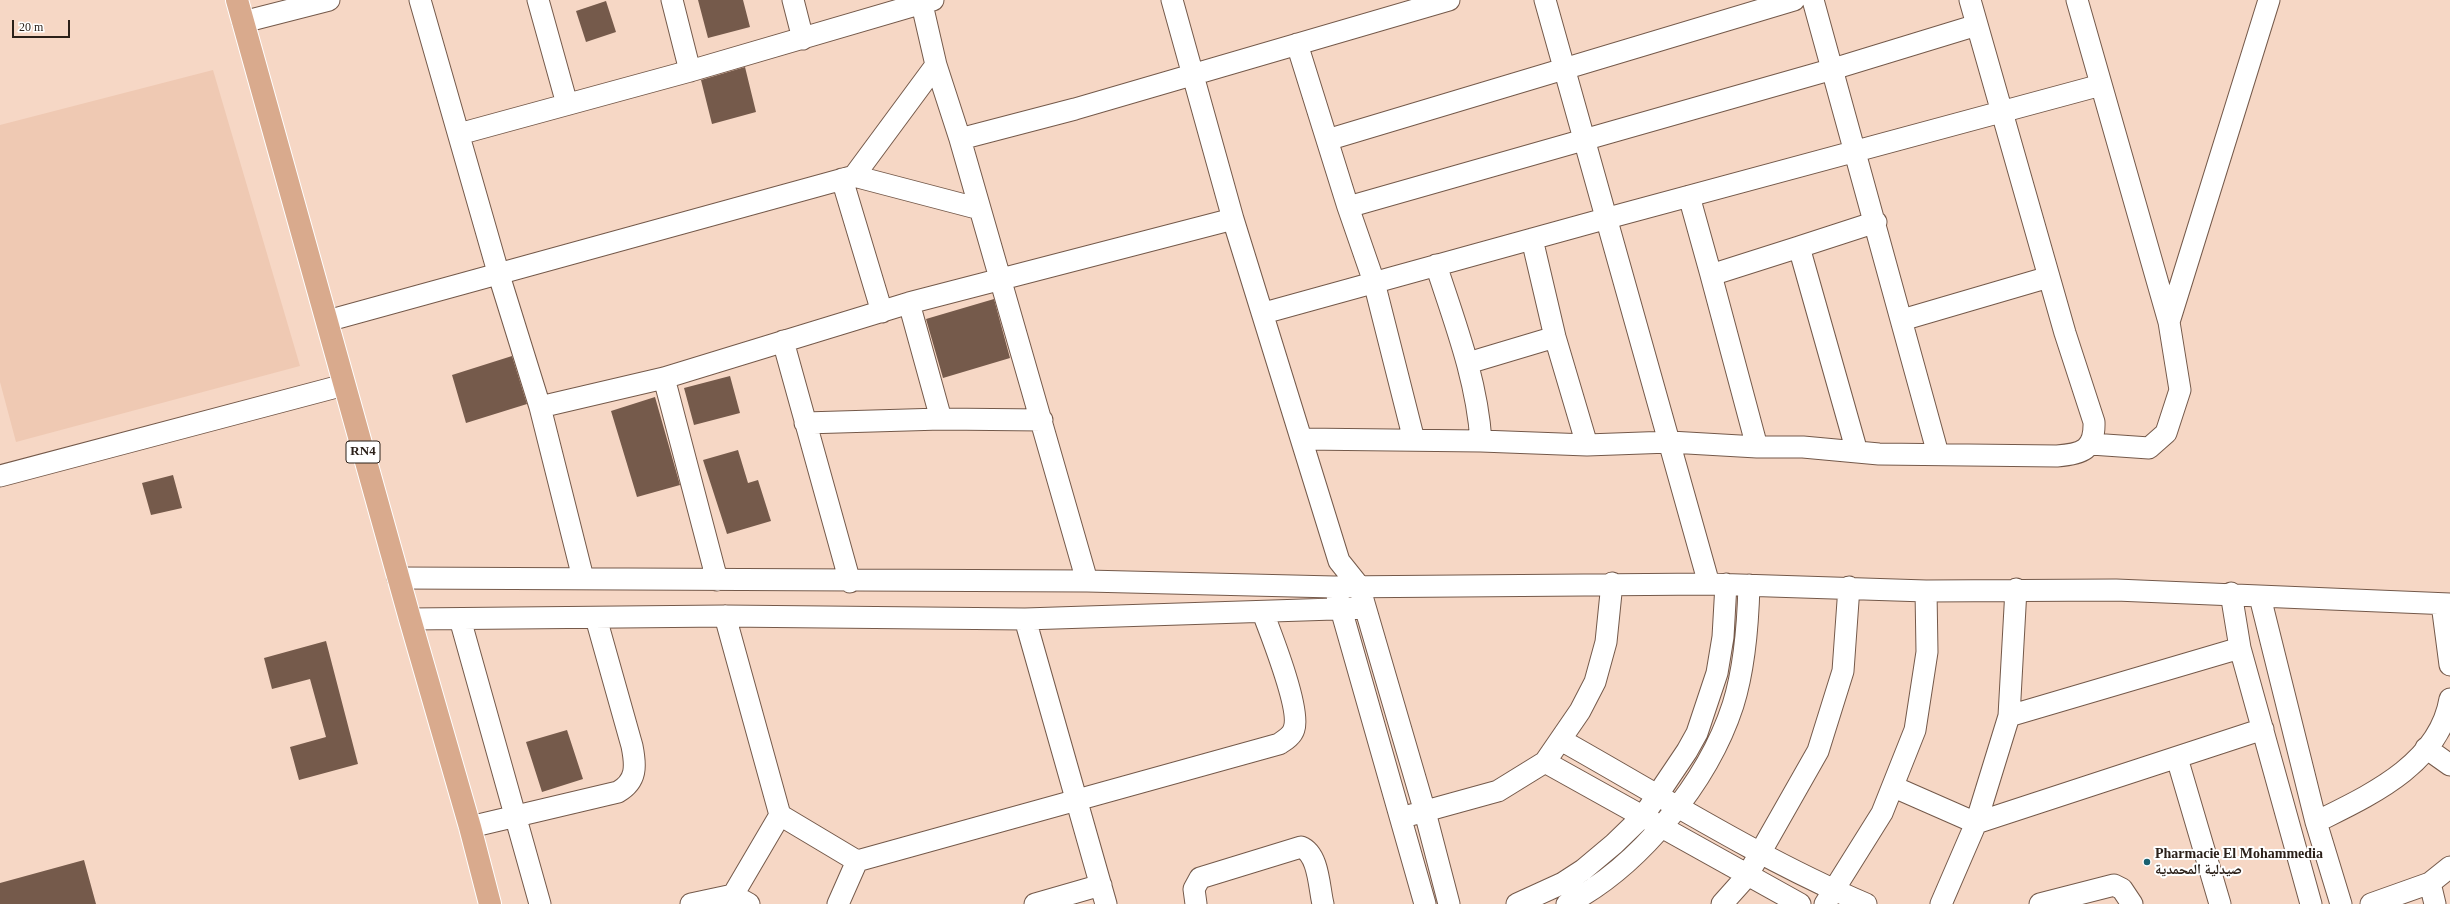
<!DOCTYPE html>
<html>
<head>
<meta charset="utf-8">
<style>
  body { margin:0 }
  #map { position:relative; width:2450px; height:904px; overflow:hidden; background:#f6d7c5; font-family:"Times New Roman",serif }
  canvas { display:block }
  .scale { position:absolute; left:12px; top:20px; width:58px; height:18px; box-sizing:border-box; border:2px solid #2b2019; border-top:0; padding-left:5px; font-size:12px; line-height:14px; white-space:nowrap; color:#2b2019; -webkit-text-stroke:3px #fff; paint-order:stroke }
</style>
</head>
<body>
<div id="map">
<canvas width="2450" height="904"></canvas>
<div class="scale">20 m</div>
</div>
<script>
const c = document.querySelector('canvas').getContext('2d');
c.lineJoin = 'round';
function fillPath(path, color) { c.fillStyle = color; c.fill(path, 'evenodd'); }
function stroke(path, color, width, dash) { c.strokeStyle = color; c.lineWidth = width; c.lineCap = dash ? 'butt' : 'round'; c.setLineDash(dash || []); c.stroke(path); }
function write(font, color, halo, rows, align = 'center') {
  c.font = font + ' "Times New Roman","Noto Naskh Arabic",serif'; c.lineWidth = 4; c.setLineDash([]); c.textBaseline = 'middle'; c.strokeStyle = halo; c.fillStyle = color; for (const [text, x, y, turn = 0] of rows) {
    c.save(); c.translate(x, y); c.rotate((+turn || 0) * Math.PI / 180); c.textAlign = isNaN(turn) ? turn : align; if (halo) c.strokeText(text, 0, 0); c.fillText(text, 0, 0); c.restore();
  }
}
fillPath(new Path2D(`
  M213,70L300,366L16,442L0,382V125Z`), '#efc9b3');
fillPath(new Path2D(`
  M698,0H743L750,27L708,38Z
  M606,1L616,32L586,42L576,11Z
  M745,67L756,112L712,124L701,80Z
  M994,299L1010,358L943,378L926,319Z
  M512,356L527,404L466,423L452,375Z
  M730,376L740,413L694,425L684,388Z
  M655,397L680,485L637,497L611,411Z
  M738,450L748,483L758,480L771,521L727,534L703,460Z
  M173,475L182,508L151,515L142,483Z
  M326,641L358,764L299,780L290,747L326,737L310,679L272,689L264,658Z
  M567,730L583,779L542,792L526,742Z
  M84,860L96,904H0V883Z`), '#755a4b');
const minor = new Path2D(`
  M420,0L498,272L540,407L583,578
  M538,0L567,104
  M672,0L690,71
  M793,0L803,39
  M921,0L936,65L960,139L1087,581
  M1172,0L1233,219L1339,561L1359,586L1425,812L1449,904
  M1545,0L1709,584
  M1813,0L1938,454
  M2077,0L2169,322L2180,390L2166,433L2149,448L2091,444
  M243,22L329,0
  M1297,44L1348,207L1374,282L1414,440
  M459,134L690,71L933,0
  M960,139L1075,109L1449,0
  M1327,140L1794,0
  M854,176L936,65
  M842,179L882,312
  M1689,196L1711,275L1799,247
  M1348,207L1833,69L1977,25
  M1436,265C1455,323 1477,380 1481,441L1587,445L1555,337L1532,239
  M1711,275L1757,447
  M909,303L941,419
  M1264,313L1608,218L2101,85
  M1902,320L2049,277
  M327,321L854,176L980,209
  M2169,322L2269,0
  M783,341L850,582
  M1468,363L1555,337
  M664,378L717,580
  M540,407L664,378L909,303L1233,219
  M805,423L941,419L1042,420
  M1302,439L1481,441
  M1587,445L1670,442L1757,447H1803L1879,454L2057,456C2082,454 2095,450 2094,422L2065,333L1970,0
  M1857,452L1799,247L1876,222
  M0,476L344,385
  M398,578L1087,581L1334,587L1709,584L1926,591L2116,590L2450,604
  M2231,593L2240,648L2311,904
  M1337,595L1425,904
  M2260,597L2316,822L2341,904
  M2442,604L2450,665
  M725,616L780,815
  M410,619L725,616L1025,619L1365,608
  M460,619L540,904
  M1025,619L1106,904
  M2009,716L2240,648
  M1561,740C1661,796 1760,859 1866,904
  M2426,748L2450,765
  M2177,758L2220,904
  M1545,762L1800,904
  M1894,787L1976,823L2263,729
  M1411,815L1498,791L1545,762L1580,711L1595,682L1606,642L1612,583
  M2316,822C2368,796 2439,765 2450,699
  M470,827L618,792C637,781 636,766 632,746L596,618
  M2430,883L2435,904
  M733,895L780,815L857,861L1279,744C1285,740 1292,736 1294,729C1301,710 1271,634 1263,613
  M691,904L733,895L749,904
  M838,904L857,861
  M1035,904L1101,885
  M1196,904L1194,889L1200,878L1301,847C1319,854 1319,888 1323,904
  M1517,904L1563,883L1583,870L1614,844L1644,815L1687,751L1697,733L1717,673L1723,637L1726,584
  M1567,904C1639,867 1708,782 1733,705C1745,667 1748,624 1749,585
  M1722,904L1747,876L1818,751L1843,671L1849,587
  M1825,904L1882,813L1915,730L1927,652L1926,591
  M1941,904L1976,823L2009,716L2016,589
  M2040,904L2114,885L2122,889L2132,904
  M2371,904L2430,883L2450,867`);
const major = new Path2D(`
  M237,0L410,619L470,827L490,904`);
stroke(minor, '#74594a', 23);
stroke(major, '#fff', 24);
stroke(minor, '#fff', 21);
stroke(major, '#d9aa8d', 22);
for (const [x, y, r, color] of [
  [2147,862,4,"#1a6171"]
]) { const dot = new Path2D(); dot.arc(x, y, r, 0, 2 * Math.PI); c.fillStyle = color; c.fill(dot); stroke(dot, '#fff', 1.5); }
for (const [x, y, w] of [
  [363,452,34]
]) { const box = new Path2D(); box.roundRect(x - w / 2, y - 11, w, 22, 3); c.fillStyle = '#fff'; c.fill(box); stroke(box, '#2b2019', 1); }
write('bold 13px', '#2b2019', null, [
  ["RN4",363,452]
]);
write('bold 14px', '#2b2019', '#fff', [
  ["Pharmacie El Mohammedia",2155,854],
  ["صيدلية المحمدية",2155,870]
], 'left');
</script>
</body>
</html>
